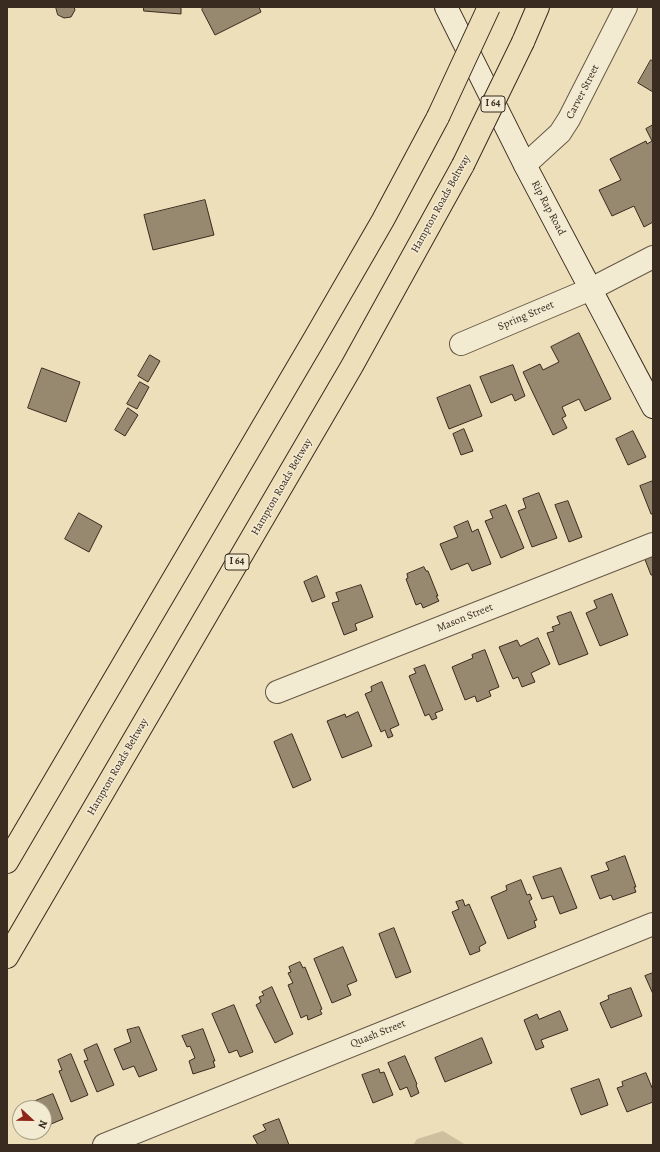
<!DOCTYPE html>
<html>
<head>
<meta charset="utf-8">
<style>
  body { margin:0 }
  #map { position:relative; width:660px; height:1152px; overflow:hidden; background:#eddfb9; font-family:Alegreya,serif }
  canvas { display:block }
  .frame { position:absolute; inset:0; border:8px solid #392b1f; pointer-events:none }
  .north { position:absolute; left:12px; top:1100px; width:40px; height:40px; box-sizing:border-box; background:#f3ead2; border:1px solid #a99e8a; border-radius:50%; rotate:112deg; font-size:11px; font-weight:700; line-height:16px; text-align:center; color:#392b1f }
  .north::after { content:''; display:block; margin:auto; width:14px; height:18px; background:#8f2418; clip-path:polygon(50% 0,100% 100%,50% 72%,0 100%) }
</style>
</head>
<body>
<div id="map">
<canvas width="660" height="1152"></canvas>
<div class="frame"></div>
<div class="north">N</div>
</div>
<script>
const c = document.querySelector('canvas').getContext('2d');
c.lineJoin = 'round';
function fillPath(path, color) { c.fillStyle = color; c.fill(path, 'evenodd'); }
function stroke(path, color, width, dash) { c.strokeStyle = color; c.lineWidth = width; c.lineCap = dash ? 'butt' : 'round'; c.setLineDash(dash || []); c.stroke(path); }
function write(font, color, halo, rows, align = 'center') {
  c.font = font + ' Alegreya,serif'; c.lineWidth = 3; c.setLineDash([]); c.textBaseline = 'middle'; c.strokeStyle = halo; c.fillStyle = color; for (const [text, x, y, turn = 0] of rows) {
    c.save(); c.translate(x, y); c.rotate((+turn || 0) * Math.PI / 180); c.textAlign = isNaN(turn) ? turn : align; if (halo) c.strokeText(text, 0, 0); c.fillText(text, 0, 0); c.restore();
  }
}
fillPath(new Path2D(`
  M443,1131L466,1145H413L417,1139Z`), '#cec09f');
const building = new Path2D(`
  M56,7H74L75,10L71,17L64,18L58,15Z
  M144,7H181V14L144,11Z
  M203,7H259L261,12L215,35L202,10Z
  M651,60L653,61V92L638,83Z
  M653,125V222L644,227L634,206L612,216L599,190L621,180L610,159L646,141L647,144L652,141L646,129Z
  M205,200L214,235L153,250L144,215Z
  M579,333L611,399L585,411L579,399L562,407L566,416L562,418L567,428L553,435L523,372L540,364L543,370L559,362L551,347Z
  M150,355L160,361L148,382L138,376Z
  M513,365L525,396L515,401L512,394L491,403L480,377Z
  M42,368L80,382L66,422L28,408Z
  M140,382L149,387L137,409L127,404Z
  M470,385L482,416L449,429L437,398Z
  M128,408L138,415L125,436L115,430Z
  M464,429L473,451L461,455L453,434Z
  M633,431L646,457L628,465L616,439Z
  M653,481V514H651L640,486Z
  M539,493L557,538L532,547L518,511L526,508L523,499Z
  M568,501L582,537L569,542L555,505Z
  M506,505L524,548L501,558L485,521L493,518L490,511Z
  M79,513L102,526L89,552L65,539Z
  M468,521L472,532L478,529L491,564L472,571L468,563L451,570L440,544L458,537L454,527Z
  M653,553V575H651L644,557Z
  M424,567L426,571H428L438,596H436L439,601L423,608L421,603L416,605L406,579L408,578L407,574Z
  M317,576L325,597L312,602L304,582Z
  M361,585L373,617L355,624L357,630L344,635L332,603L339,601L336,593Z
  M612,594L628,635L600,646L586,613L597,608L594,601Z
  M571,612L588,654L559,665L547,633L554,631L552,627L560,624L557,617Z
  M538,638L550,664L531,673L535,682L522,687L518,677L513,679L499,647L517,640L520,646Z
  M485,650L499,687L489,691L491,696L477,702L475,696L465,700L452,667L473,658L472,655Z
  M425,665L443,710L435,713L437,718L432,720L429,714L425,716L409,676L416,673L414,669Z
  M382,682L399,725L390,729L393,736L388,738L385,730L381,732L365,694L372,691L371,687Z
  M358,712L372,746L342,758L327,721L345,714L346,717Z
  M292,734L311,780L293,788L274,742Z
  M625,856L636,887H634L636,892L613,900L611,895L600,899L591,876L609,870L606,863Z
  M561,868L577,908L560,914L553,896L542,899L533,877Z
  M521,880L527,895L530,894L532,899L529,901L537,920L534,921L536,927L508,939L491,897L507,890L506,886Z
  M463,900L465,906L469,904L486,943L479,947L480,951L470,955L452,912L459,909L456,902Z
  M394,928L411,972L396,978L379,934Z
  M343,947L357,981L347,985L351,995L332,1003L314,959Z
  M300,962L303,968L305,967L322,1009L320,1010L322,1014L308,1020L307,1015L301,1018L288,985L293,983L288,973L291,972L289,967Z
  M653,973V994L645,976Z
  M272,987L293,1034L275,1043L256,1005L261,1002L259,997L264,995L262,992Z
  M631,988L642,1016L611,1028L600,1003L609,999L608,996Z
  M234,1005L253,1052L240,1057L237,1050L229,1053L212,1014Z
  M560,1011L568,1030L541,1040L544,1047L536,1050L524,1020L537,1014L539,1019Z
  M139,1027L157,1070L139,1077L134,1066L123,1070L114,1049L131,1042L127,1030Z
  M203,1029L215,1061H213L215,1067L193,1074L189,1061L195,1058L190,1046L187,1047L182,1036Z
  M482,1038L492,1063L445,1082L435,1058Z
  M97,1044L114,1085L97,1092L84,1061L88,1060L84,1050Z
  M71,1054L88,1095L71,1102L59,1071L62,1070L58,1060Z
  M405,1056L417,1084L416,1085L419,1093L411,1097L407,1087L400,1090L388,1063Z
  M379,1069L380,1073L384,1072L393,1095L373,1103L362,1075Z
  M646,1073L653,1090V1102L627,1112L617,1088L623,1086L622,1082Z
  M599,1079L608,1105L581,1115L571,1089Z
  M53,1094L63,1119L44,1127V1108H20V1107Z
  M279,1119L289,1145H258L253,1136L266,1130L263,1125Z`);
fillPath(building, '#97896f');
stroke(building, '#392b1f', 1);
const minor = new Path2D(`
  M525,165L560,133L569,119L626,7
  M461,344L591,289L653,257
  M277,692L653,544
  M104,1145L653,924`);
const secondary = new Path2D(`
  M446,7L525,165L653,407`);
const motorway = new Path2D(`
  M523,42L538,7
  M7,862L316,336L383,220L438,117
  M7,957L352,366L463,165`);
stroke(minor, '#665846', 24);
stroke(secondary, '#392b1f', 24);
stroke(motorway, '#392b1f', 24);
stroke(minor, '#f3ead2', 22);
stroke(secondary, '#f3ead2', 22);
stroke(motorway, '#eddfb9', 22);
const motorwayBridge = new Path2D(`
  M438,117L489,7
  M463,165L523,42`);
stroke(motorwayBridge, '#392b1f', 24, []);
stroke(motorwayBridge, '#eddfb9', 22);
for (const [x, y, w] of [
  [493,104,24],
  [237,562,24]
]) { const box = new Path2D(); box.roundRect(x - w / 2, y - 8, w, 16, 3); c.fillStyle = '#f3ead2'; c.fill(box); stroke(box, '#392b1f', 1); }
write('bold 10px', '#392b1f', null, [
  ["I 64",493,104],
  ["I 64",237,562]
]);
write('11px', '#392b1f', '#f3ead2', [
  ["Carver Street",583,92,-63],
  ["Hampton Roads Beltway",441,204,-61],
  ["Rip Rap Road",548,208,62],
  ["Spring Street",526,316,-23],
  ["Hampton Roads Beltway",282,487,-60],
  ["Mason Street",465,618,-22],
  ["Hampton Roads Beltway",118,767,-60],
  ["Quash Street",378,1034,-22]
]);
</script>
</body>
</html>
